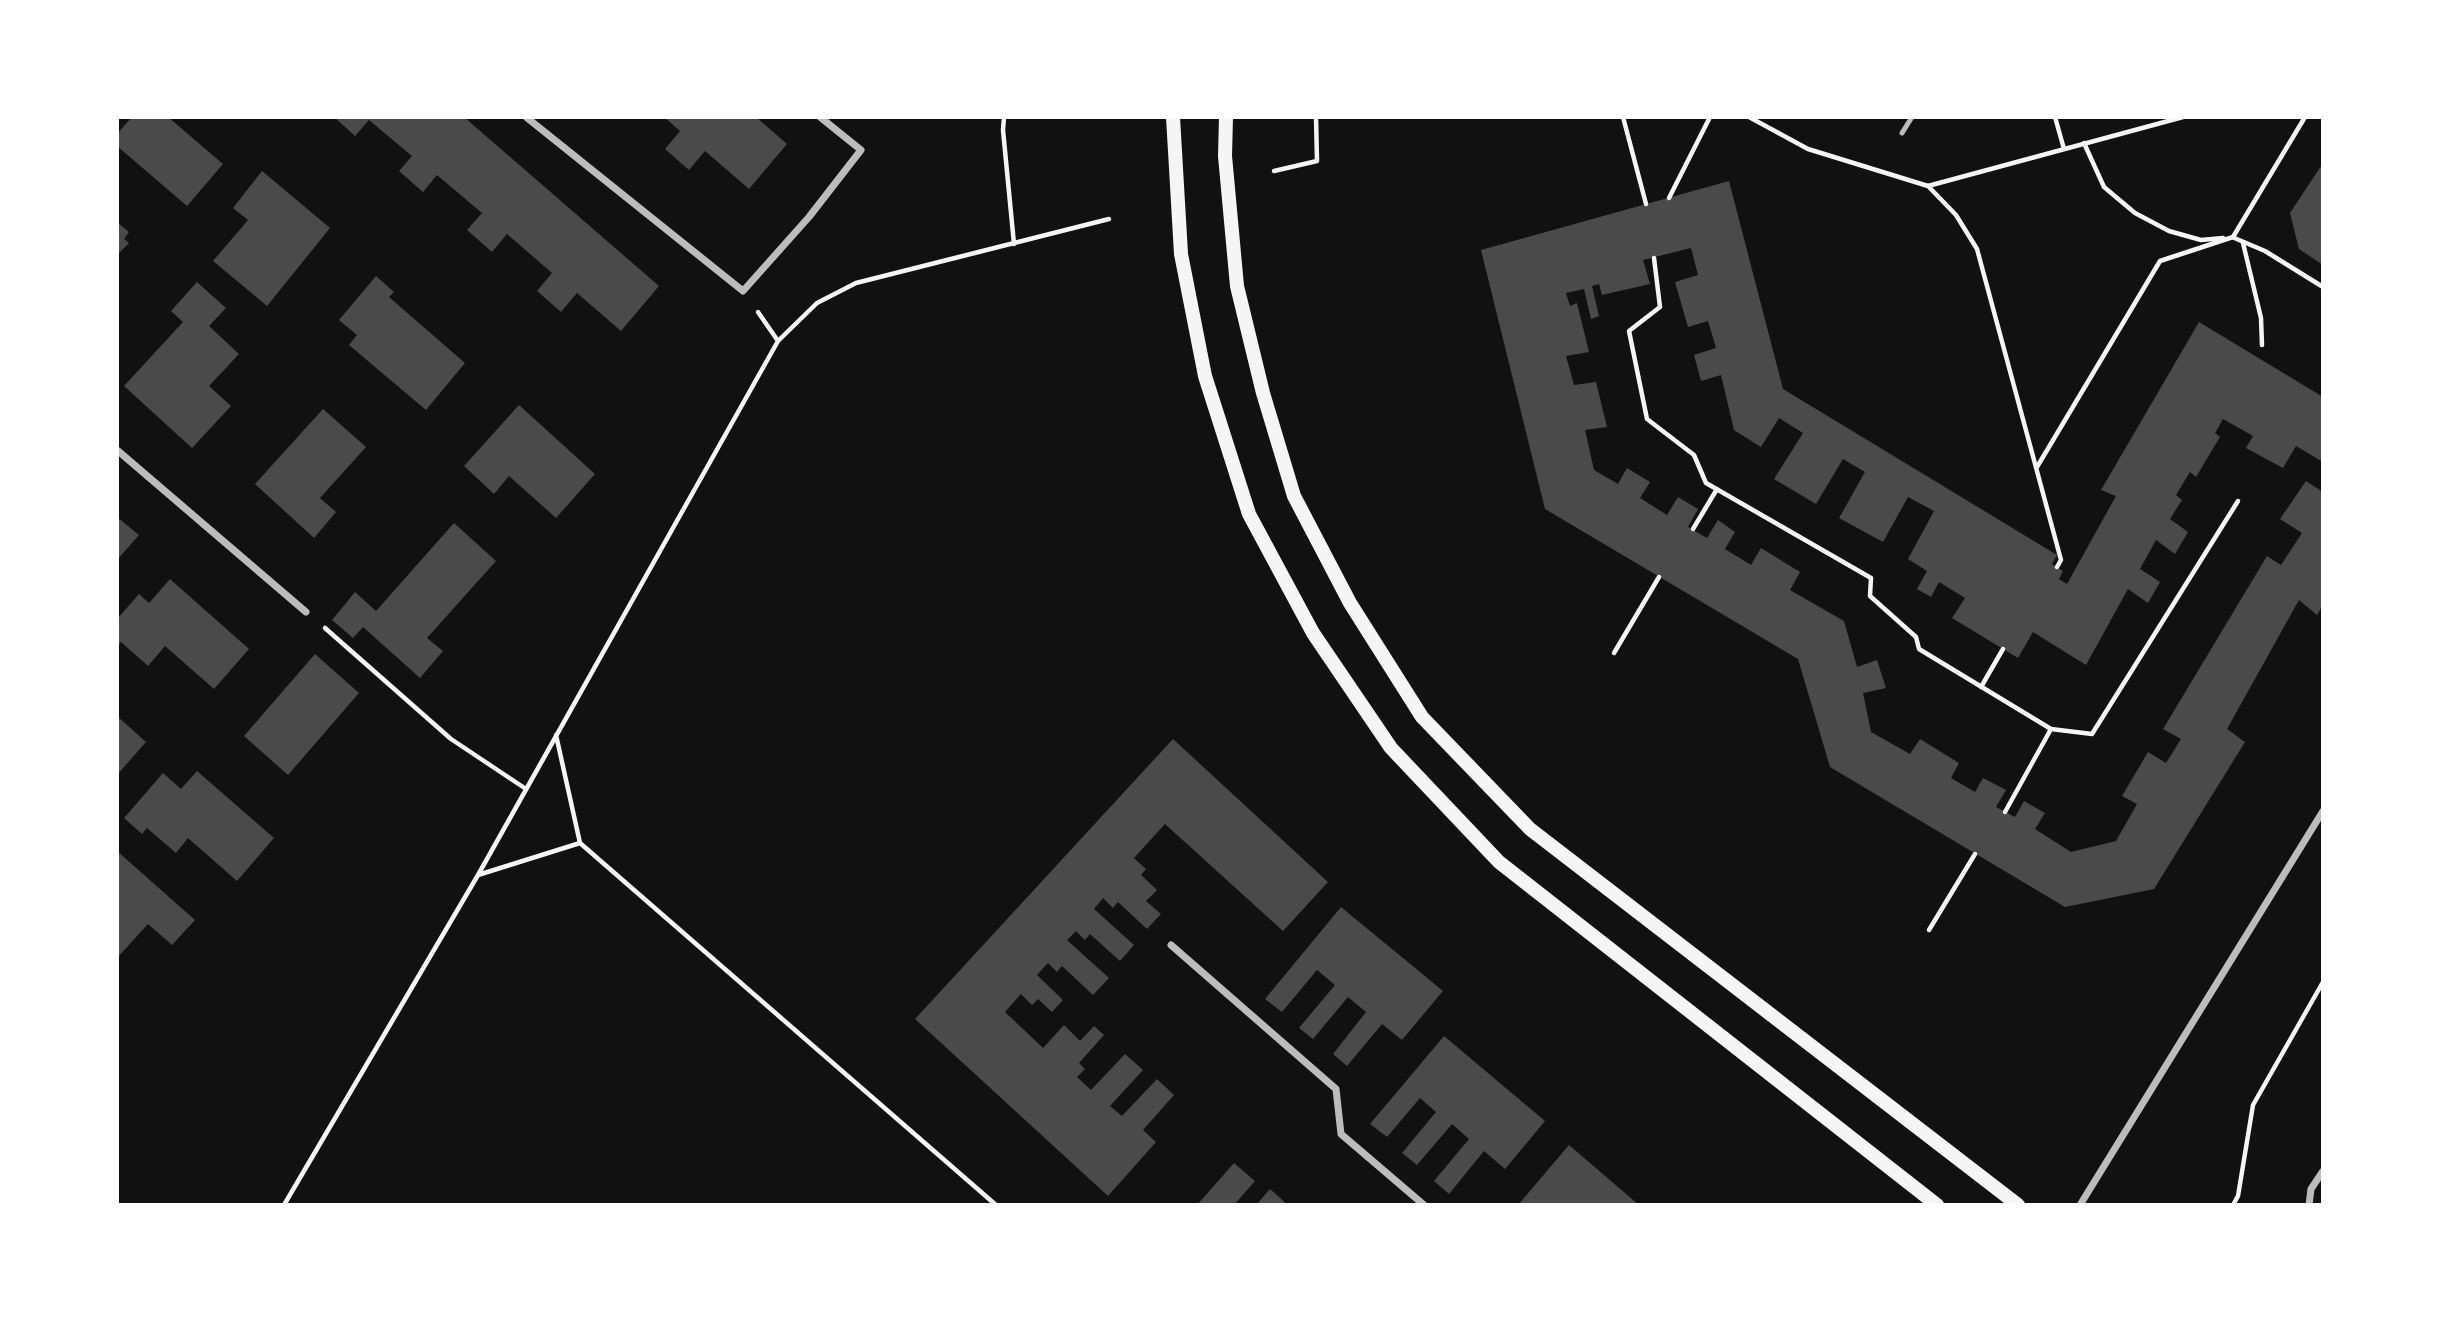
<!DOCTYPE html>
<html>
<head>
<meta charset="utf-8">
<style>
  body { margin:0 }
  #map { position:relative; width:2440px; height:1322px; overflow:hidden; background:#111; font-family:"PT Sans",sans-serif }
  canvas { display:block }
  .frame { position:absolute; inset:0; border:119px solid #fff; pointer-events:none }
</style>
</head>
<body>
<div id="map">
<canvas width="2440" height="1322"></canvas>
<div class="frame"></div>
</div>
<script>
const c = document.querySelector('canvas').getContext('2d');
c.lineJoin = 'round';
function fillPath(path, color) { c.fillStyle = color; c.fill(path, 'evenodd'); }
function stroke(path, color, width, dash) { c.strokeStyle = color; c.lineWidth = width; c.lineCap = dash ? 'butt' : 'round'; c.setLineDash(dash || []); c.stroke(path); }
fillPath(new Path2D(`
  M132,117H168L223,164L187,206L117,146V134Z
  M334,117H464L659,286L621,331L577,293L561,312L537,291L552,273L507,234L492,252L467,230L482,213L437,175L423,192L399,171L412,156L369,120L355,136Z
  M664,117H756L787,144L749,189L705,151L689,170L665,149L680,131Z
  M2323,163V265L2299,249L2290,213Z
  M262,171L330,228L267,306L213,261L248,220L233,208Z
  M1729,181L1783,389L2057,555L2052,564L2063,571L2059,579L2067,584L2116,496L2101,490L2199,322L2323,397V462L2296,446L2283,468L2246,448L2253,436L2223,419L2215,433L2220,437L2196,477L2190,472L2176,495L2182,500L2170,519L2188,532L2175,554L2156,540L2140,569L2160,582L2148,603L2128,589L2086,665L2033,632L2018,658L1952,618L1965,598L1939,582L1931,597L1917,589L1927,571L1908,559L1934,511L1908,497L1883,542L1839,518L1865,472L1843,459L1816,504L1774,479L1803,433L1779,418L1761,447L1734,430L1721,375L1701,381L1694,355L1716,348L1708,321L1688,327L1675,282L1698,275L1691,248L1643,260L1650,284L1602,295L1599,284L1592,286L1599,316L1591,319L1584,289L1566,293L1570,306L1577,303L1589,352L1566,356L1574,385L1596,382L1607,427L1585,430L1594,470L1618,484L1627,468L1650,482L1640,498L1667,515L1678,497L1698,509L1688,527L1707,538L1718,520L1735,532L1725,549L1751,565L1761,548L1800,572L1790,590L1844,621L1857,667L1877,660L1886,688L1863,693L1871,732L1910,754L1920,739L1959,763L1951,778L1975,792L1983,778L2006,790L1996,807L2015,817L2024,801L2045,813L2035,829L2071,852L2116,841L2137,804L2122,796L2148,752L2166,763L2181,739L2163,729L2267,556L2281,565L2302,533L2280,519L2306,481L2323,492V605L2317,615L2299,600L2227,729L2245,742L2154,889L2065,907L1830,767L1798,659L1545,509L1481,250Z
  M117,222L129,232L124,239L129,243L117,255Z
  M376,276L394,292L389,297L465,363L426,410L349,345L357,335L339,320Z
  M197,282L226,308L209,326L239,354L209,386L231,406L192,448L124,386L183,322L171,311Z
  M519,405L595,474L556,518L509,476L494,494L464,466Z
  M323,409L366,447L320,498L336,512L314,538L255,484Z
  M117,517L139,535L117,560Z
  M454,523L496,561L427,638L443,651L420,678L363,627L353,638L332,620L355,592L376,611Z
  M170,579L249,649L214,689L165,646L148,666L121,642L117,646V619L139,594L149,603Z
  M315,654L359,693L288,775L244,736Z
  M117,716L146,742L117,775Z
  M1173,739L1328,882L1283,931L1165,824L1134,858L1146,869L1141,875L1157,890L1146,901L1161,914L1147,929L1118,902L1113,908L1103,898L1094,909L1134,945L1120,961L1090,934L1085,940L1076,931L1067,940L1109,978L1093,995L1062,966L1057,972L1048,963L1037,975L1063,1000L1052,1012L1038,999L1032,1005L1021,994L1005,1012L1043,1048L1064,1025L1080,1041L1094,1026L1104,1035L1079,1063L1085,1069L1077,1077L1091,1090L1125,1054L1143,1070L1110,1106L1122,1116L1157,1079L1174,1095L1143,1130L1156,1142L1108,1196L915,1019Z
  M197,771L274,838L237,881L188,838L176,853L147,828L142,834L124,818L163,773L181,789Z
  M117,851L195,920L172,945L148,924L117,958Z
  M1341,907L1443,991L1402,1040L1382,1024L1347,1066L1333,1054L1366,1012L1348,997L1313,1039L1299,1028L1335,985L1317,970L1282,1012L1265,999Z
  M1444,1036L1545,1121L1505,1169L1484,1151L1449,1194L1434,1181L1469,1139L1452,1124L1417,1165L1402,1153L1436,1112L1420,1098L1387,1137L1370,1124Z
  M1569,1145L1639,1205H1518Z
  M1234,1163L1255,1181L1234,1205H1197Z
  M1270,1189L1288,1205H1256Z`), '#4a4a4a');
stroke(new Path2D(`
  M1004,117L1003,130L1014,244
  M1623,117L1646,204
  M1749,117L1808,149L1928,186L2183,117
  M2055,117L2064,149
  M2084,143L2104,187L2135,213L2169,231L2201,240L2223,238
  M1274,171L1317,161L1316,117
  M1928,186L1956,215L1977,249L2061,560L2057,567
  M1669,198L1710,117
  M2232,237L2265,251L2323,287
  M2243,243L2261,318L2262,345
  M1654,258L1660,307L1629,331L1647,419L1694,455L1706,483L1871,578L1870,596L1916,637L1919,649L2051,729
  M758,312L778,341
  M2037,467L2160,261L2233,237L2305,117
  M1693,529L1717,489
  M325,628L451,739L526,789
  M1614,653L1659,577
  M1981,687L2003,649
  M2005,812L2051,729L2092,734L2238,501
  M580,843L996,1205
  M478,875L580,843L556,735
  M1929,930L1975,854
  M284,1205L478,875L778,341L817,303L856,283L1109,219
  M2233,1205L2238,1196L2253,1105L2323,982`), '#f5f5f5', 4.5);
stroke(new Path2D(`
  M1902,133L1912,117`), '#bcbcbc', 5);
stroke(new Path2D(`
  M526,117L743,291L809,217L861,150L820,117
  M117,450L306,612
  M1171,945L1336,1089L1341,1134L1424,1205
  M2080,1205L2323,811
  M2309,1205L2311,1189L2323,1171`), '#bcbcbc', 7);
stroke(new Path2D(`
  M1173,117L1181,254L1205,376L1249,514L1313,633L1391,748L1499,862L1937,1205
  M1226,117L1225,156L1237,286L1263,393L1294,496L1350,603L1422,717L1530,829L2018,1205`), '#f5f5f5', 14);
</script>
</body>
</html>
